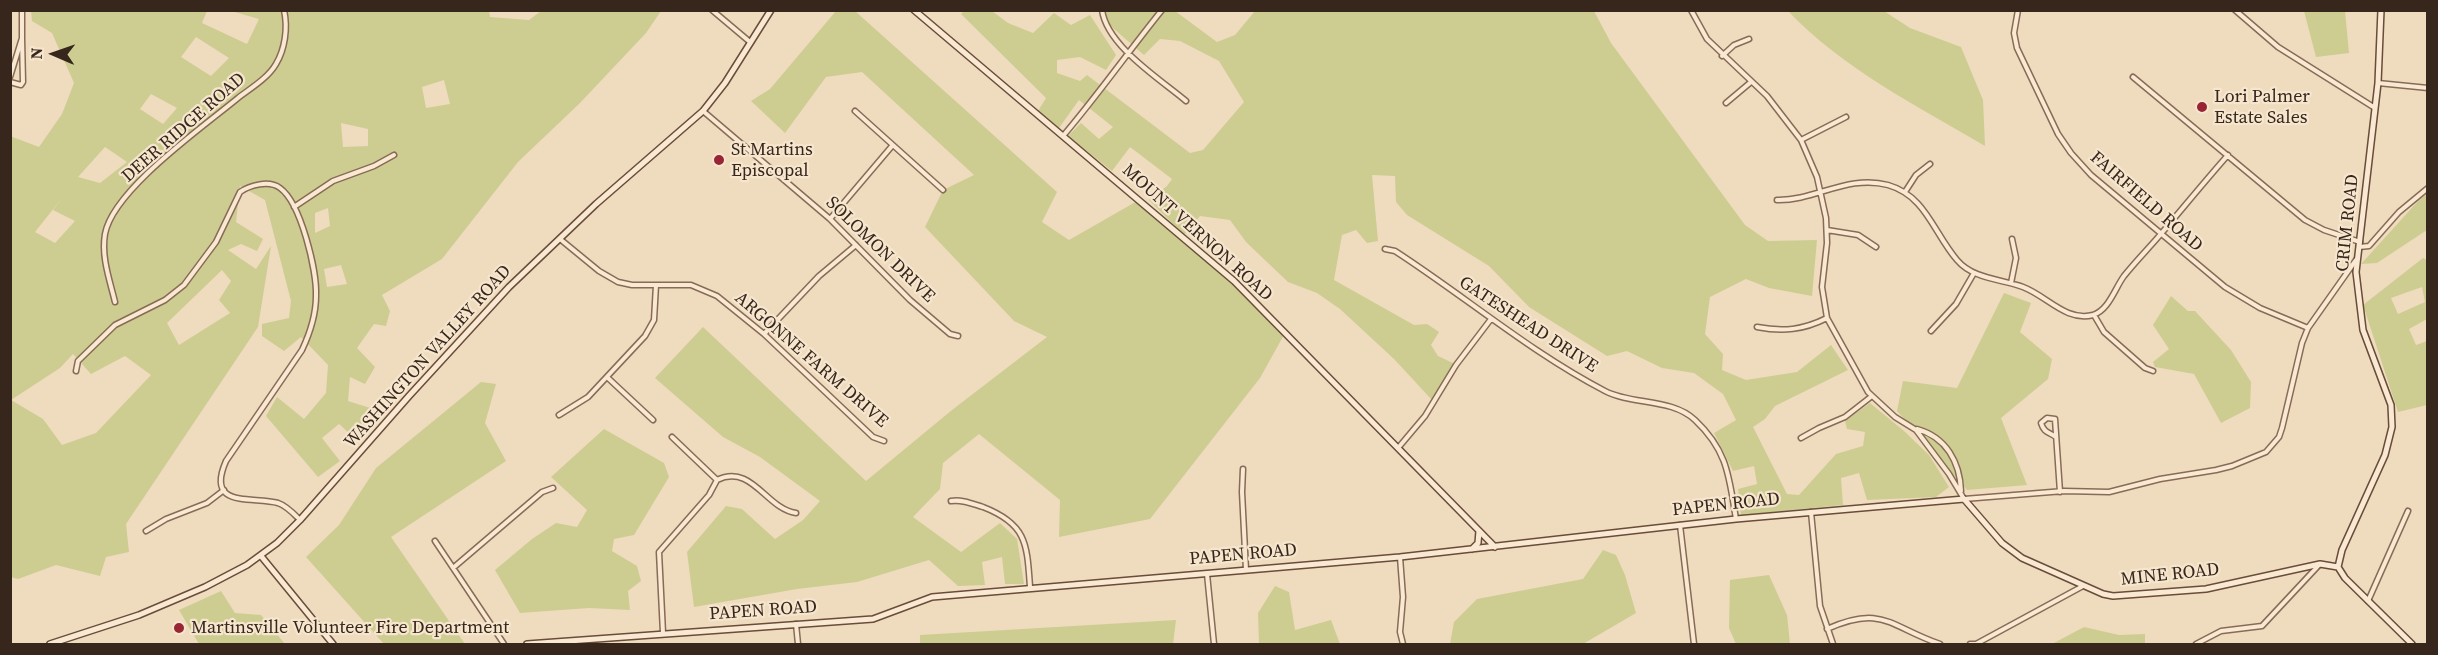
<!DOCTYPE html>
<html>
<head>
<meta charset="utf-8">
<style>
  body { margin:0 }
  #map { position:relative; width:2438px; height:655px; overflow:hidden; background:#efdbbe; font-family:"Source Serif 4",serif }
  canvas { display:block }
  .frame { position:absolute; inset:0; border:12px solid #37261c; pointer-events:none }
  .north { position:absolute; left:24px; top:24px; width:60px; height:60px; -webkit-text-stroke:4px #f6e6ce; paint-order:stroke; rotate:272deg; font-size:16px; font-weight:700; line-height:24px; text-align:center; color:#37261c }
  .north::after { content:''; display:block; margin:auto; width:21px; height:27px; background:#37261c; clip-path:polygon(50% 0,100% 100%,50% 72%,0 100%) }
</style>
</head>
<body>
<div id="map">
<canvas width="2438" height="655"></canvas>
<div class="frame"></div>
<div class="north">N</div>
</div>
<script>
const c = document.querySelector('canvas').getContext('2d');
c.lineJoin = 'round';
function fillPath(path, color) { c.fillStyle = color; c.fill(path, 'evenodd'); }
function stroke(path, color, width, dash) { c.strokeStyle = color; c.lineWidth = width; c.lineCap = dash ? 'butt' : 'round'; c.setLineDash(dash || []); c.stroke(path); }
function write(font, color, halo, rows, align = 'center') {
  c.font = font + ' "Source Serif 4",serif'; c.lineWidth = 4.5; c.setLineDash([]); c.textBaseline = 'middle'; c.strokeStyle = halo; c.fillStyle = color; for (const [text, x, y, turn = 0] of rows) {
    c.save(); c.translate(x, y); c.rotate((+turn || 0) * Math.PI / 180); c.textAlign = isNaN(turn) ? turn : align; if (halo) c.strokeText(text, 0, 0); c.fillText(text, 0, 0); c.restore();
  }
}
fillPath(new Path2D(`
  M489,10L490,17L529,20L541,11H661L646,33L580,103L518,162L442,259L382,295L390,311L386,326L374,324L357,348L375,367L365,384L350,377L348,401L383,412L359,442L339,424L322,438L340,461L318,477L266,416L277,397L304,419L326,393L328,365L301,337L284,351L262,336V324L289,318L291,301L265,200L240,186L236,222L263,239L257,251L241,244L228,250L256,269L271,246L258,327L126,524L129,552L106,557L100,576L56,565L18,579L11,577L10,136L39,147L62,114L74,83L52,33L32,21L31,11H207L202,23L247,44L259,19L231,11ZM196,37L229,58L211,76L181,57ZM444,80L450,104L426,108L422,87ZM151,94L177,108L163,124L140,109ZM341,123L368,129V146L343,147ZM105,147L127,162L100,183L78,177ZM62,198L53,210L75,221L55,243L35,232ZM328,208L330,226L315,233V213ZM341,265L347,284L327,287L324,269ZM222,270L231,281L219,300L230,313L179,345L167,323ZM73,354L91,374L125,356L151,375L96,433L62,445L43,419L11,400L60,368Z
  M836,11H855L1057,192L1042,222L1069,240L1139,200L1234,281L1285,333L1260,378L1150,519L1059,537L1060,500L979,434L943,463L940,489L913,517L961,552L1000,523L1017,539L1024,584H1005L1002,557L982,562L985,585L958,586L929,560L857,582L797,589L694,607L687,552L726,506L742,509L775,539L803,520L820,501L760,457L723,437L655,378L703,327L866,481L952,410L1047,337L1014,321L925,227L943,190L974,175L862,72L826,77L785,133L751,101L770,89Z
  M964,11H992L1008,23L1033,33L1054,13L1071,25L1090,15L1116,55L1106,70L1080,57L1057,60V73L1080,81L1087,75L1190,153L1203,150L1244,102L1219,61L1180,41L1160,39L1144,55L1114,29L1098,11H1175L1217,42L1235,35L1255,11H1594L1611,43L1745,225L1768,241L1817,240L1812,296L1769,288L1746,279L1710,297L1705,334L1723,354L1722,370L1746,380L1797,372L1831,345L1848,370L1775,406L1765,419L1753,427L1787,494L1799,495L1836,454L1863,446L1865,432L1847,429L1845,421L1870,403L1904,431L1929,455L1949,487L1936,497L1867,500L1859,473L1841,478L1843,505L1741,515L1738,489L1757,484L1754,466L1733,471L1714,433L1736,420L1723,394L1694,373L1662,368L1627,351L1607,356L1529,307L1489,266L1407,215L1396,202L1395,176L1372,175L1378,241L1367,243L1356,230L1342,235L1334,280L1414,325L1427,324L1439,332L1431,345L1438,356L1455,364L1432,400L1394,359L1340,309L1317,293L1288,282L1246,242L1230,220L1200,216L1184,235L1149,200L1167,186L1172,179L1130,147L1112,171L1068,136L1081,123L1099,139L1113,127L1079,100L1059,128L1038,111L1046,98L961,14Z
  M1788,11H1884L1910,28L1961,47L1983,100L1985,146C1917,106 1842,68 1788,11Z
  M2304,11H2345L2349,53L2316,57Z
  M2427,194V230L2377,263L2361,264L2419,200Z
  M2423,258L2427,260V319L2409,329L2416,345L2427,341V405L2398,412L2363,305ZM2422,287L2425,302L2398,314L2391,298Z
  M2004,293L2031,303L2020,332L2052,359L2048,379L2001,418L2027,485L1967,490L1897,411L1903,381L1957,388Z
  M2171,296L2188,311H2195L2231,350L2251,382L2250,408L2221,423L2194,374L2155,367L2153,362L2169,349L2153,325Z
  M481,382L496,384L485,423L506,461L391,537L465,644H384L306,557L339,525L376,468Z
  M604,429L664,463L669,477L634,535L614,539L612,551L637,566L641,581L628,591L630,610L589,608L520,613L495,570L532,539L556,523L577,527L587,510L551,477Z
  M1603,550L1616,555L1625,575L1636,613L1583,644H1450L1454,622L1477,599L1583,579Z
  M1769,575L1787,615L1790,644H1736L1729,628L1730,580Z
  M1275,586L1289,592L1295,630L1331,620L1340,644H1259L1258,613Z
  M221,591L235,613L261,615L285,644H199L179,610Z
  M1176,620L1173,644H920V635Z
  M2084,627L2119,635L2145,634V644H2052Z`), '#cdcd92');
const street = new Path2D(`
  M22,10V38
  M712,10L750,42
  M1102,10C1107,46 1160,79 1186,101
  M1691,10L1707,39L1767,96L1801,140L1817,177L1826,218L1827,243L1822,287L1827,318L1868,392L1895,417L1916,430L1949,474L1964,499L2064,491L2109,492L2160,479L2216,470L2232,466L2266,452L2279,437L2282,428L2302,343L2308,328L2356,260
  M2018,10L2014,33L2017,48L2058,134L2071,153L2091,175L2225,287L2260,308L2308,328
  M2235,10L2278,47L2375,108
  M1722,56L1734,45L1749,39
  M10,77L22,38L23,82L21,85L10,82
  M2133,77L2305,220L2324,230L2360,242
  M2378,83L2428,88
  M1726,103L1751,82
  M703,111L830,219L910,300L950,334L958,336
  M855,111L943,190
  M1063,136C1098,95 1128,52 1162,10
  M1801,140L1846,117
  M1905,192L1916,175L1930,164
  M1777,200C1815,201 1848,174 1888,185C1926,196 1933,232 1957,260C1973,279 2001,279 2023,287C2047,296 2066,322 2093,315C2109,310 2115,288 2124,276C2135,262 2148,249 2160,235C2183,208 2205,181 2228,155
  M294,207L333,181L374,166L394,155
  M830,219L892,146
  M1827,230L1858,235L1876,247
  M560,239L599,271L618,282L632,285H691L717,296L764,334L873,437L884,441
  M2359,247L2369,246L2399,212L2428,188
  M1385,249L1395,251C1466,297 1530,352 1605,391C1632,405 1672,398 1695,420C1728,451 1729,477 1736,519
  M2011,283L2016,258L2012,239
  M115,302C110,281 101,257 105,234C113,190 203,127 238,98C251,88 268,78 276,64C285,49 288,28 284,10
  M2094,315L2104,332L2145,368L2153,371
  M1757,327C1783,332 1803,330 1827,318
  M1931,331L1956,304L1974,273
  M764,334L819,276L856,245
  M76,371L78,361L115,325L165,300L184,285L216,242L240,192C250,185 269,180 280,188C301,203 317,271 316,296C316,315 310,333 302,350L226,461C205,509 252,496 278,503C287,506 294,514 300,520
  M608,378L653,420
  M559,415L588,397L645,336L654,320L656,285
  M1917,429C1946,437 1960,462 1961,491
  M2056,437C2049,432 2044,433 2041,423L2047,418L2055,419L2060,492
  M1801,438L1819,428L1845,417L1872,396
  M1398,448L1425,416L1456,365L1491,319
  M1243,469L1242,492L1246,570
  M717,480C752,463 766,509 796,513
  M951,501C962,499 973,504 983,507C1027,524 1027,544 1030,587
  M1811,512L1820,606L1833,644
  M1680,525L1694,644
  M146,531L166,519L207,503L224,490
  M435,541L504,644
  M1400,557L1403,597L1400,632L1403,644
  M453,568L542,492L553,488
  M1207,574L1214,644
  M2368,601L2408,511
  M796,624L798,644
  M1827,629C1883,604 1890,627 1940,644
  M663,633L659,552L709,495L717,480L672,437
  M1970,644H1976L2083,586
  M2196,644L2221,631L2262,626L2319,565`);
const secondary = new Path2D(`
  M914,10L1234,281L1495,547
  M1472,549L1478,543L1479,531
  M261,556L333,644
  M2338,567L2342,550L2385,455L2392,427L2391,405L2363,330L2356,272L2378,83L2381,10
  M50,644L139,615L205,587L247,565L277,543L300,520L409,396L509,287L596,204L703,111L725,83L771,10
  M527,644L873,619L932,597L1400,557L1736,519L1964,499L2002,543L2022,558L2103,594L2113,596L2206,589L2320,564L2338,567L2345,578L2412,644`);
stroke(street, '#886b57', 7);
stroke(secondary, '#694c3a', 8);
stroke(street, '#fae9d2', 4);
stroke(secondary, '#fae9d2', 5);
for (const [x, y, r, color] of [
  [2202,107,6,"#982533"],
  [719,160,6,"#982533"],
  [179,628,6,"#982533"]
]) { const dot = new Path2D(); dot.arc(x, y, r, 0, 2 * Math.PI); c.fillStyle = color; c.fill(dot); stroke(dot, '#f6e6ce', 2); }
write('18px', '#37261c', '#f6e6ce', [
  ["Lori Palmer",2214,97],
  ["Estate Sales",2214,118],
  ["St Martins",731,150],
  ["Episcopal",731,171],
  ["Martinsville Volunteer Fire Department",191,628]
], 'left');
write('18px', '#37261c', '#f6e6ce', [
  ["DEER RIDGE ROAD",184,128,-41],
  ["FAIRFIELD ROAD",2146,202,41],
  ["CRIM ROAD",2348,223,-84],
  ["MOUNT VERNON ROAD",1197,233,42],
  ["SOLOMON DRIVE",880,250,44],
  ["GATESHEAD DRIVE",1528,325,33],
  ["WASHINGTON VALLEY ROAD",428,357,-48],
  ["ARGONNE FARM DRIVE",811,360,41],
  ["PAPEN ROAD",1726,505,-6],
  ["PAPEN ROAD",1243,555,-5],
  ["MINE ROAD",2170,575,-6],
  ["PAPEN ROAD",763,611,-4]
]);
</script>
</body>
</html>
